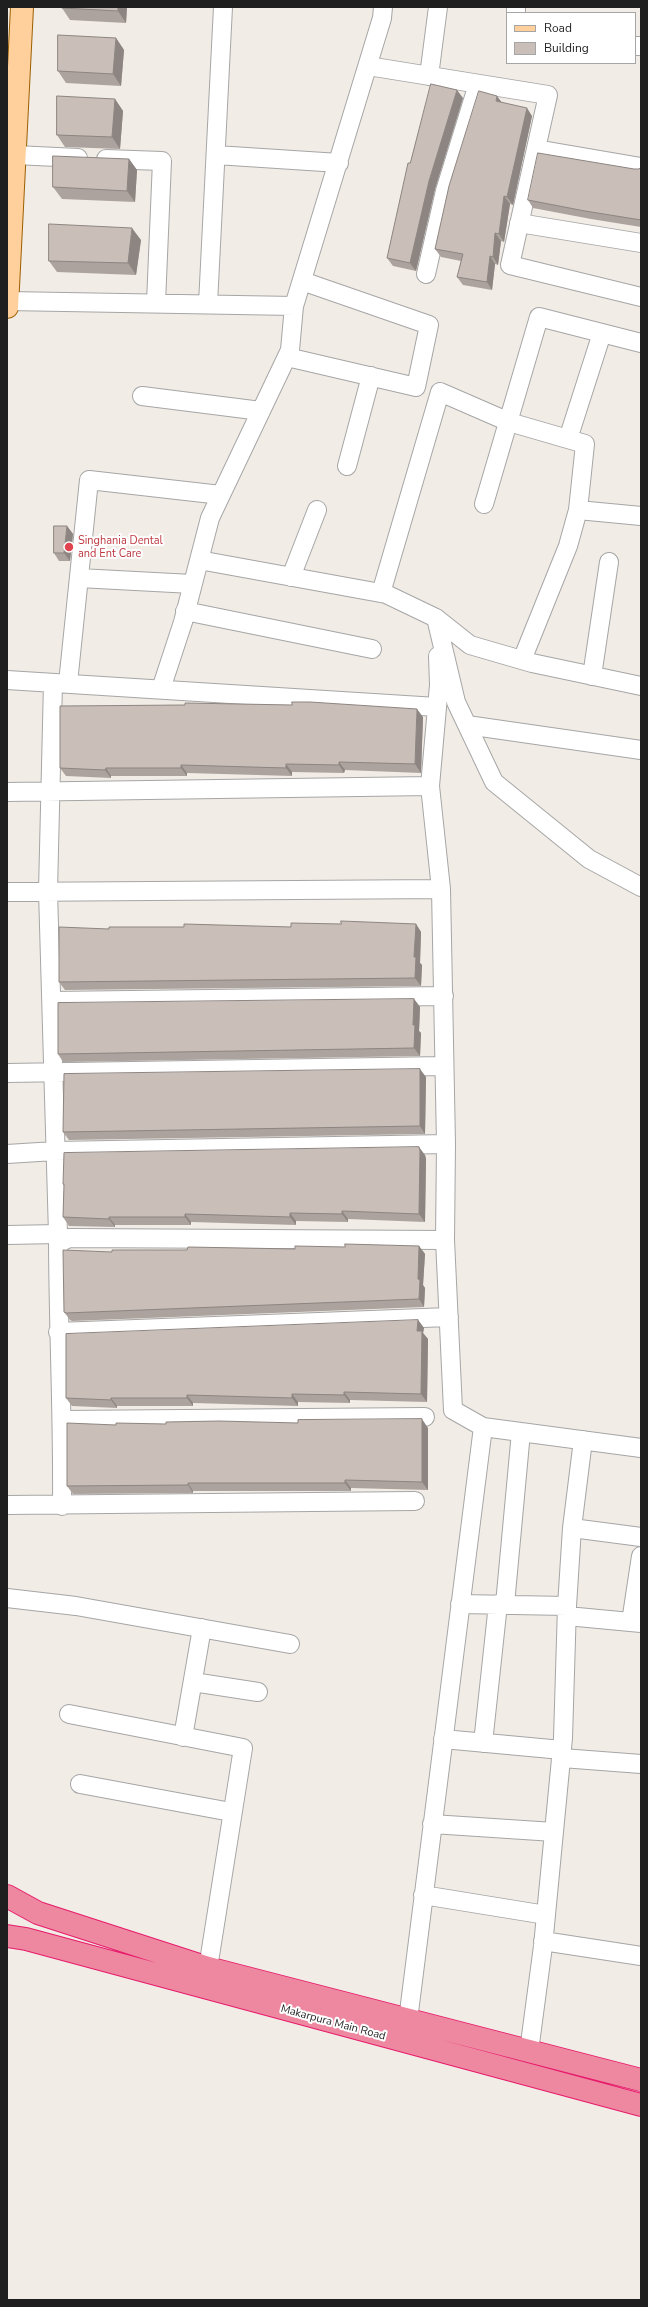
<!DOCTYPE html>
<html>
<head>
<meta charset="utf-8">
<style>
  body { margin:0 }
  #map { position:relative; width:648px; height:2307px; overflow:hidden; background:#f1ece5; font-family:"Nunito Sans",sans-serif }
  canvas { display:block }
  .frame { position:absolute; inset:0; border:8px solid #1f1f1f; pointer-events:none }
  .legend { position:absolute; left:506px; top:12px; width:130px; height:52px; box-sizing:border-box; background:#fff; border:1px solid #a5a5a5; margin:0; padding:5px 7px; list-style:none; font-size:12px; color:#1f1f1f }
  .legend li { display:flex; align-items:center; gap:8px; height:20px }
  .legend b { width:20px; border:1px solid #a5a5a5 }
</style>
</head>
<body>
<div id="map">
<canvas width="648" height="2307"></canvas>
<div class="frame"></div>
<ul class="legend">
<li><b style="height:5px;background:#ffcf9c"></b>Road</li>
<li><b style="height:11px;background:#c9beb8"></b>Building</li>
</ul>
</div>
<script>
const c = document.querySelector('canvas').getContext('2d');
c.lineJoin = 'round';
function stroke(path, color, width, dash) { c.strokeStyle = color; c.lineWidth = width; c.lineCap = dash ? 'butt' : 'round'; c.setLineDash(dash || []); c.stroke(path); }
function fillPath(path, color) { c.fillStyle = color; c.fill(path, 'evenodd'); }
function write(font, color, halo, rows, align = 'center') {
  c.font = font + ' "Nunito Sans",sans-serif'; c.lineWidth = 4; c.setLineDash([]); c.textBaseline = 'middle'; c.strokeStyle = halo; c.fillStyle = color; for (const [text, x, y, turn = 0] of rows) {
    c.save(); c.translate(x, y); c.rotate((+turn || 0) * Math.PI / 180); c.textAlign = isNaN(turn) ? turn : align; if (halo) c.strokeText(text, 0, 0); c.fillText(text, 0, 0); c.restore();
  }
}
const street = new Path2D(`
  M516,13V7
  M635,46H641
  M368,66L548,95L510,265L641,297
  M429,76L438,7
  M536,149L641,167
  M15,155L78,158
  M216,155L339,163
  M106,159L162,161L156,303
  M519,223L641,243
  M426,274L445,191L478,84
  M7,301L294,306
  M208,304L223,7
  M287,357L416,387L429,325L302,281
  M142,396L261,411
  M568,439L602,333
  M347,466L371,376
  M484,504L539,317L641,343
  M578,510L641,516
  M199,560L386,594L436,618L470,645L532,663L641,686
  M291,577L317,510
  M79,578L192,584
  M381,593L440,392L509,422L585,444L578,510L568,546L522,660
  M185,611L372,649
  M436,618L456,702L494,782L589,859L641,887
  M438,656L439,685L430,786L441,889
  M592,676L609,562
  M7,680L437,707
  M68,683L89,480L221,495
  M161,689L183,622L210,518L290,350L294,306L382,18L383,7
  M467,725L641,750
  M7,792L430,786
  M7,892L441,889L446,1144L445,1240L453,1410L483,1427
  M52,1001L444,996
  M7,1073L444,1066
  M7,1154L55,1151L446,1144
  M7,1235L58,1234L48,891L53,683
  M58,1332L449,1317
  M63,1420L425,1417
  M7,1505L415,1501
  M62,1506C63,1415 58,1325 58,1234L61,1242L69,1238L445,1240
  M572,1528L583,1440
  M7,1598L76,1606L290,1644
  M460,1604L567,1606
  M505,1604L521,1432
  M567,1616L641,1623
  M631,1622L641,1556
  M193,1682L258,1692
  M69,1714L243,1748L208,1968
  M183,1737L202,1628
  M443,1739L562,1750
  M483,1743L498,1604
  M562,1758L641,1764
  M80,1784L231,1812
  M432,1824L554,1832
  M423,1895L546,1915
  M543,1941L641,1956
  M408,2020L483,1427L641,1448
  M529,2051L543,1946L563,1738L567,1606L572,1528L641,1537`);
const primary = new Path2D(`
  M7,307L22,7`);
const highway = new Path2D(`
  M7,1896L38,1913L208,1968L641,2080
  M7,1936L26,1939L641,2105`);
stroke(street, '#a6a6a6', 20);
stroke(primary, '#9b5f00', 24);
stroke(highway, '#e71a6b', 24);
stroke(street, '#fff', 18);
stroke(primary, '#ffcf9c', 22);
stroke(highway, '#ed88a0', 22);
fillPath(new Path2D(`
  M127,7L126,23L70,20L62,8Z
  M116,38L124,50L121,86L66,83L58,71Z
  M463,98L435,189L416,271L393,266L387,258L410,163Z
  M115,99L123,111L120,149L65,147L57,135Z
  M502,102L532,116L513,205L510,204L504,242L501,241L498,265L495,264L492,290L463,285L457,277L461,261L441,257L435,249Z
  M129,159L137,170L135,202L62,199L53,187Z
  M641,167V227L591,219L533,208L528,200L634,169H639Z
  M141,240L136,275L57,272L49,261Z
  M67,526L73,534L70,561H59L54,553Z
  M423,717L421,773L345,770L344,773L292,772V776L187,773V776H111V778L66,776L60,768Z
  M341,924H416L421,932L420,963L422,965L421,986L65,990L59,982L109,929L184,927H291Z
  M414,999L420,1007L419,1031L421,1033L420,1056L63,1062L58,1054Z
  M426,1077L425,1134L69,1140L63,1132Z
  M425,1155L426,1159L425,1222L348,1219V1222L296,1221V1225L191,1222V1225H115V1227L69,1226L63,1217L64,1186L63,1184Z
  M419,1246L425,1254L423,1285L425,1288L424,1307L72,1321L70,1320L64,1312L112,1252L187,1250L295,1249L345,1247Z
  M418,1320L424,1328L423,1333L428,1339L427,1402L350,1400V1403L298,1402V1406L193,1403V1406H117V1408L72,1406L66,1398Z
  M116,1425L428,1428V1490L351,1488V1491H193V1493L73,1494L67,1486Z`), '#ada39e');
fillPath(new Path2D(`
  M118,7H127L126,23L118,11Z
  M116,38L124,50L121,86L113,74Z
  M457,90L463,98L435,189L416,271L410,263L429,181Z
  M497,96L503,104L496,101Z
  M115,99L123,111L120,149L112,137Z
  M527,108L532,116L513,205L507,197Z
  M129,159L137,170L135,202L127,191Z
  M504,196L510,204L504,242L499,234Z
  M132,228L141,240L136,275L128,263Z
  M495,233L501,241L498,265L493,257Z
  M490,256L495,264L492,290L487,282Z
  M67,526L73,534L70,561L64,553Z
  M417,709L423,717L421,773L415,764Z
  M339,762L345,770L344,773L339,765Z
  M286,764L292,772V776L286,768Z
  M181,765L187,773V776L181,768Z
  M106,768L111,776V778L105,770Z
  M416,924L421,932L420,963L422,965L421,986L415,978L414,957Z
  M414,999L420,1007L419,1031L421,1033L420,1056L414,1048L413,1025Z
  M420,1069L426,1077L425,1134L420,1126Z
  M419,1147L425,1155L426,1159L425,1222L419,1214Z
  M342,1211L348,1219V1222L342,1214Z
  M290,1213L296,1221V1225L290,1217Z
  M185,1214L191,1222V1225L185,1217Z
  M109,1217L115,1225V1227L109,1219Z
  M419,1246L425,1254L423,1285L425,1288L424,1307L419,1299L418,1279Z
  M418,1320L424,1328L423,1333L428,1339L427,1402L421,1394L417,1331Z
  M344,1392L350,1400V1403L344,1395Z
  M292,1394L298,1402V1406L292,1398Z
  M187,1395L193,1403V1406L187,1398Z
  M111,1398L117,1406V1408L111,1400Z
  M422,1419L428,1428V1490L422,1482Z
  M345,1480L351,1488V1491L345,1483Z
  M188,1483L193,1491V1493L188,1485Z`), '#8d8581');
const building = new Path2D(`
  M62,7H118V11L62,8Z
  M58,35L116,38L113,74L58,71Z
  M431,84L457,90L429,181L410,263L387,258L408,163H410Z
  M479,91L497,96L496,101L527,108L507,197L504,196L499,234L495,233L493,257L490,256L487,282L457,277L463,254L435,249L449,186Z
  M57,96L115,99L112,137L57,135Z
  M538,153L634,169H639L641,167V220L585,211L528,200Z
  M53,156L129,159L127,191L53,187Z
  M49,224L132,228L128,263L49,261Z
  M54,526H67L64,553H54Z
  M292,702H310L417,709L415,764L339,762V765L286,764V768L181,765V768H106L105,770L60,768V706L185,705V703L292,705Z
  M341,921L416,924L414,957H416L415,978L59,982V927L109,929V927H184V924L291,927V923L341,924Z
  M414,999L413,1025H415L414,1048L58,1054V1003Z
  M420,1069V1126L63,1132L64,1074Z
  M419,1147L420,1151L419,1214L342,1211V1214L290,1213V1217L185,1214V1217H109V1219L63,1217L64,1184H63L64,1153Z
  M345,1244L419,1246L418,1279L420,1280L419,1299L66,1313L64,1312L63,1250L112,1252V1250H187L188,1247L295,1249V1246L345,1247Z
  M418,1320L417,1331H422L421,1394L344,1392V1395L292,1394V1398L187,1395V1398H111V1400L66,1398V1334Z
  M422,1419V1482L345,1480V1483H188V1485L67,1486V1423L116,1425V1423L166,1424V1422L219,1421L298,1423V1420Z`);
fillPath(building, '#c9beb8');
stroke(building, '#8d8581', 1);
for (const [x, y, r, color] of [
  [69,547,5,"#e0444e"]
]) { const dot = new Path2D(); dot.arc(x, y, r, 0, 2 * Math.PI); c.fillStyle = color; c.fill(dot); stroke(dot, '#fff', 1.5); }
write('11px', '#be3a42', '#fff', [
  ["Singhania Dental",78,541],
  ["and Ent Care",78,554]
], 'left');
write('11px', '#1f1f1f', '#fff', [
  ["Makarpura Main Road",333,2023,15]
]);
</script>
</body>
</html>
